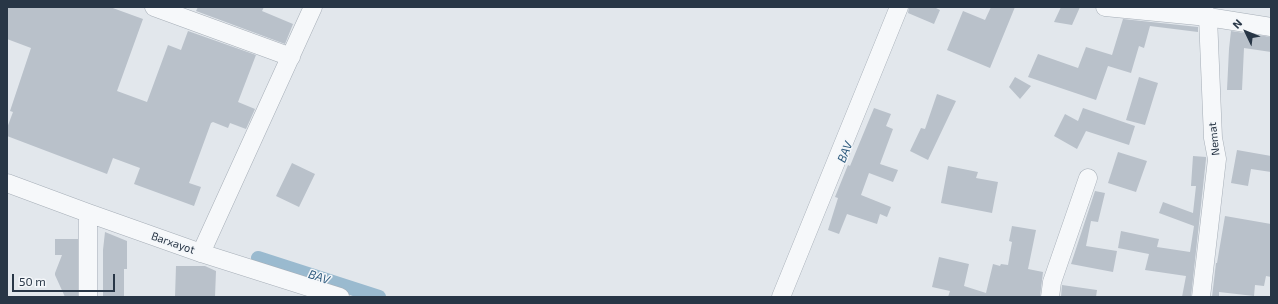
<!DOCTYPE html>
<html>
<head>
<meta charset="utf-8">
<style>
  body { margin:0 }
  #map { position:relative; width:1278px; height:304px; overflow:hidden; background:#e2e7ec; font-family:"Exo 2",sans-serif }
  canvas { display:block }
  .frame { position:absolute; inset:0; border:8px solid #283646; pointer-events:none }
  .north { position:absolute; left:1226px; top:12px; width:40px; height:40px; -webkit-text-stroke:3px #f3f6f9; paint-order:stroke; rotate:313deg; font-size:11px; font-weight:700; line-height:16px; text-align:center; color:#283646 }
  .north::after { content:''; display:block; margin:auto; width:14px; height:18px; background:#283646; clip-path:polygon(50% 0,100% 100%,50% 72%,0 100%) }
  .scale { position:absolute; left:12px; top:274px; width:103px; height:18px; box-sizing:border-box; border:2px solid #283646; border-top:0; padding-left:5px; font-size:12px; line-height:14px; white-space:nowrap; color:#283646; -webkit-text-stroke:3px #f3f6f9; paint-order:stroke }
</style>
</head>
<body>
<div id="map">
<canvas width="1278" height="304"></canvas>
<div class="frame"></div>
<div class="north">N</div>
<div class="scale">50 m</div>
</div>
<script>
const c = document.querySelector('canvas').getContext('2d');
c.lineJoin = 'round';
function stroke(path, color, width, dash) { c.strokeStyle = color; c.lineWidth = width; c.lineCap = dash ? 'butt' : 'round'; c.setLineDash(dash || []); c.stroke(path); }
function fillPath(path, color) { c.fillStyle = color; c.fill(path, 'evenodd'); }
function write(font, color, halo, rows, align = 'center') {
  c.font = font + ' "Exo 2",sans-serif'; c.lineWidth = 3; c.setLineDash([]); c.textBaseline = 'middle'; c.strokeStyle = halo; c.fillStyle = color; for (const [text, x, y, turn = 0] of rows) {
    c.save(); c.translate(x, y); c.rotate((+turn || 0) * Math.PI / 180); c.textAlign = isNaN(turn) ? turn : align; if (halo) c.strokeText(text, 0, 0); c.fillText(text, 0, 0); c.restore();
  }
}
stroke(new Path2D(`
  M258,258L379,297`), '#9abacf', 14);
fillPath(new Path2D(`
  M7,7H110L143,19L117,91L147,102L168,45L181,50L188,31L256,55L238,102L255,109L246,129L230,123L228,128L213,122L211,123L189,183L201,187L194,206L134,184L140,168L113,158L107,174L7,136V128L13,112L10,111L31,48L7,39Z
  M198,7H264L262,11L293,24L285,44L196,11Z
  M909,7H934L940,10L934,24L908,13Z
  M991,7H1015L990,68L947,50L963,11L985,20Z
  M1061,7H1080L1072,25L1054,22Z
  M1123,19L1198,27V32L1150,26L1144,48L1139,46L1131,73L1108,66L1096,100L1028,77L1038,54L1078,68L1086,47L1112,55Z
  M1231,31L1271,37V52L1244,48L1242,90H1227L1229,49Z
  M1015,77L1031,86L1020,99L1009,87Z
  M1139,77L1158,83L1145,125L1126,120Z
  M937,94L956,101L928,160L910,151L921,128L925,129Z
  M874,108L891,114L886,126L893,129L880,164L898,170L893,182L869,173L861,195L891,207L887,217L880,214L877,224L847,214L839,234L828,230L838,198L835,197L848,165L850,166Z
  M1083,108L1135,126L1129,145L1086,131L1077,149L1054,136L1065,114L1078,121Z
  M1237,150L1271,156V172L1251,169L1248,186L1231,183Z
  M1118,152L1147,161L1136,192L1108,183Z
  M1193,156L1206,157V159L1191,297H1182L1186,276L1145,270L1149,254L1118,248L1121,231L1159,239L1157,247L1190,252L1194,226L1159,213L1163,202L1193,213L1196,186H1191Z
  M292,163L315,174L299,207L276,196Z
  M948,166L978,172L976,178L998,182L992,213L941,203Z
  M1095,191L1105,193L1098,222L1091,221L1086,246L1117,251L1113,272L1071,264Z
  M1225,216L1271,224V277L1266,276L1264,286L1255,285L1254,296L1219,292V297H1212L1216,263H1217Z
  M1012,226L1036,230L1028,269L1043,272L1040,297H948L950,291L932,287L939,257L969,264L964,286L986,293L993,264L1000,266L1001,264L1008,265L1012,242L1009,241Z
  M105,232L127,241V269H124V297H103V250Z
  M55,239H78V297H65L55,275V273L62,255H55Z
  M176,266H205L216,271L215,297H175Z
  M1062,285L1097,290L1096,297H1061Z`), '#b9c1ca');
const minor = new Path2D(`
  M154,7L291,57
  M1105,7L1208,17L1271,27
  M7,183L88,213L201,253L340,297
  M88,213V297
  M201,253L313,7
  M781,297L899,7
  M1050,297L1052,282L1088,178
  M1201,297L1217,159L1213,138L1208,17L1202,7`);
stroke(minor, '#a6aeb7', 19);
stroke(minor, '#f6f8fa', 18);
write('11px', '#283646', '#f3f6f9', [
  ["Nemat",1214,139,-96],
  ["Barxayot",173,243,19]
]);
write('italic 12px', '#2e5b7e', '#f3f6f9', [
  ["BAV",845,152,-68],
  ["BAV",319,277,18]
]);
</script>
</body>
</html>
